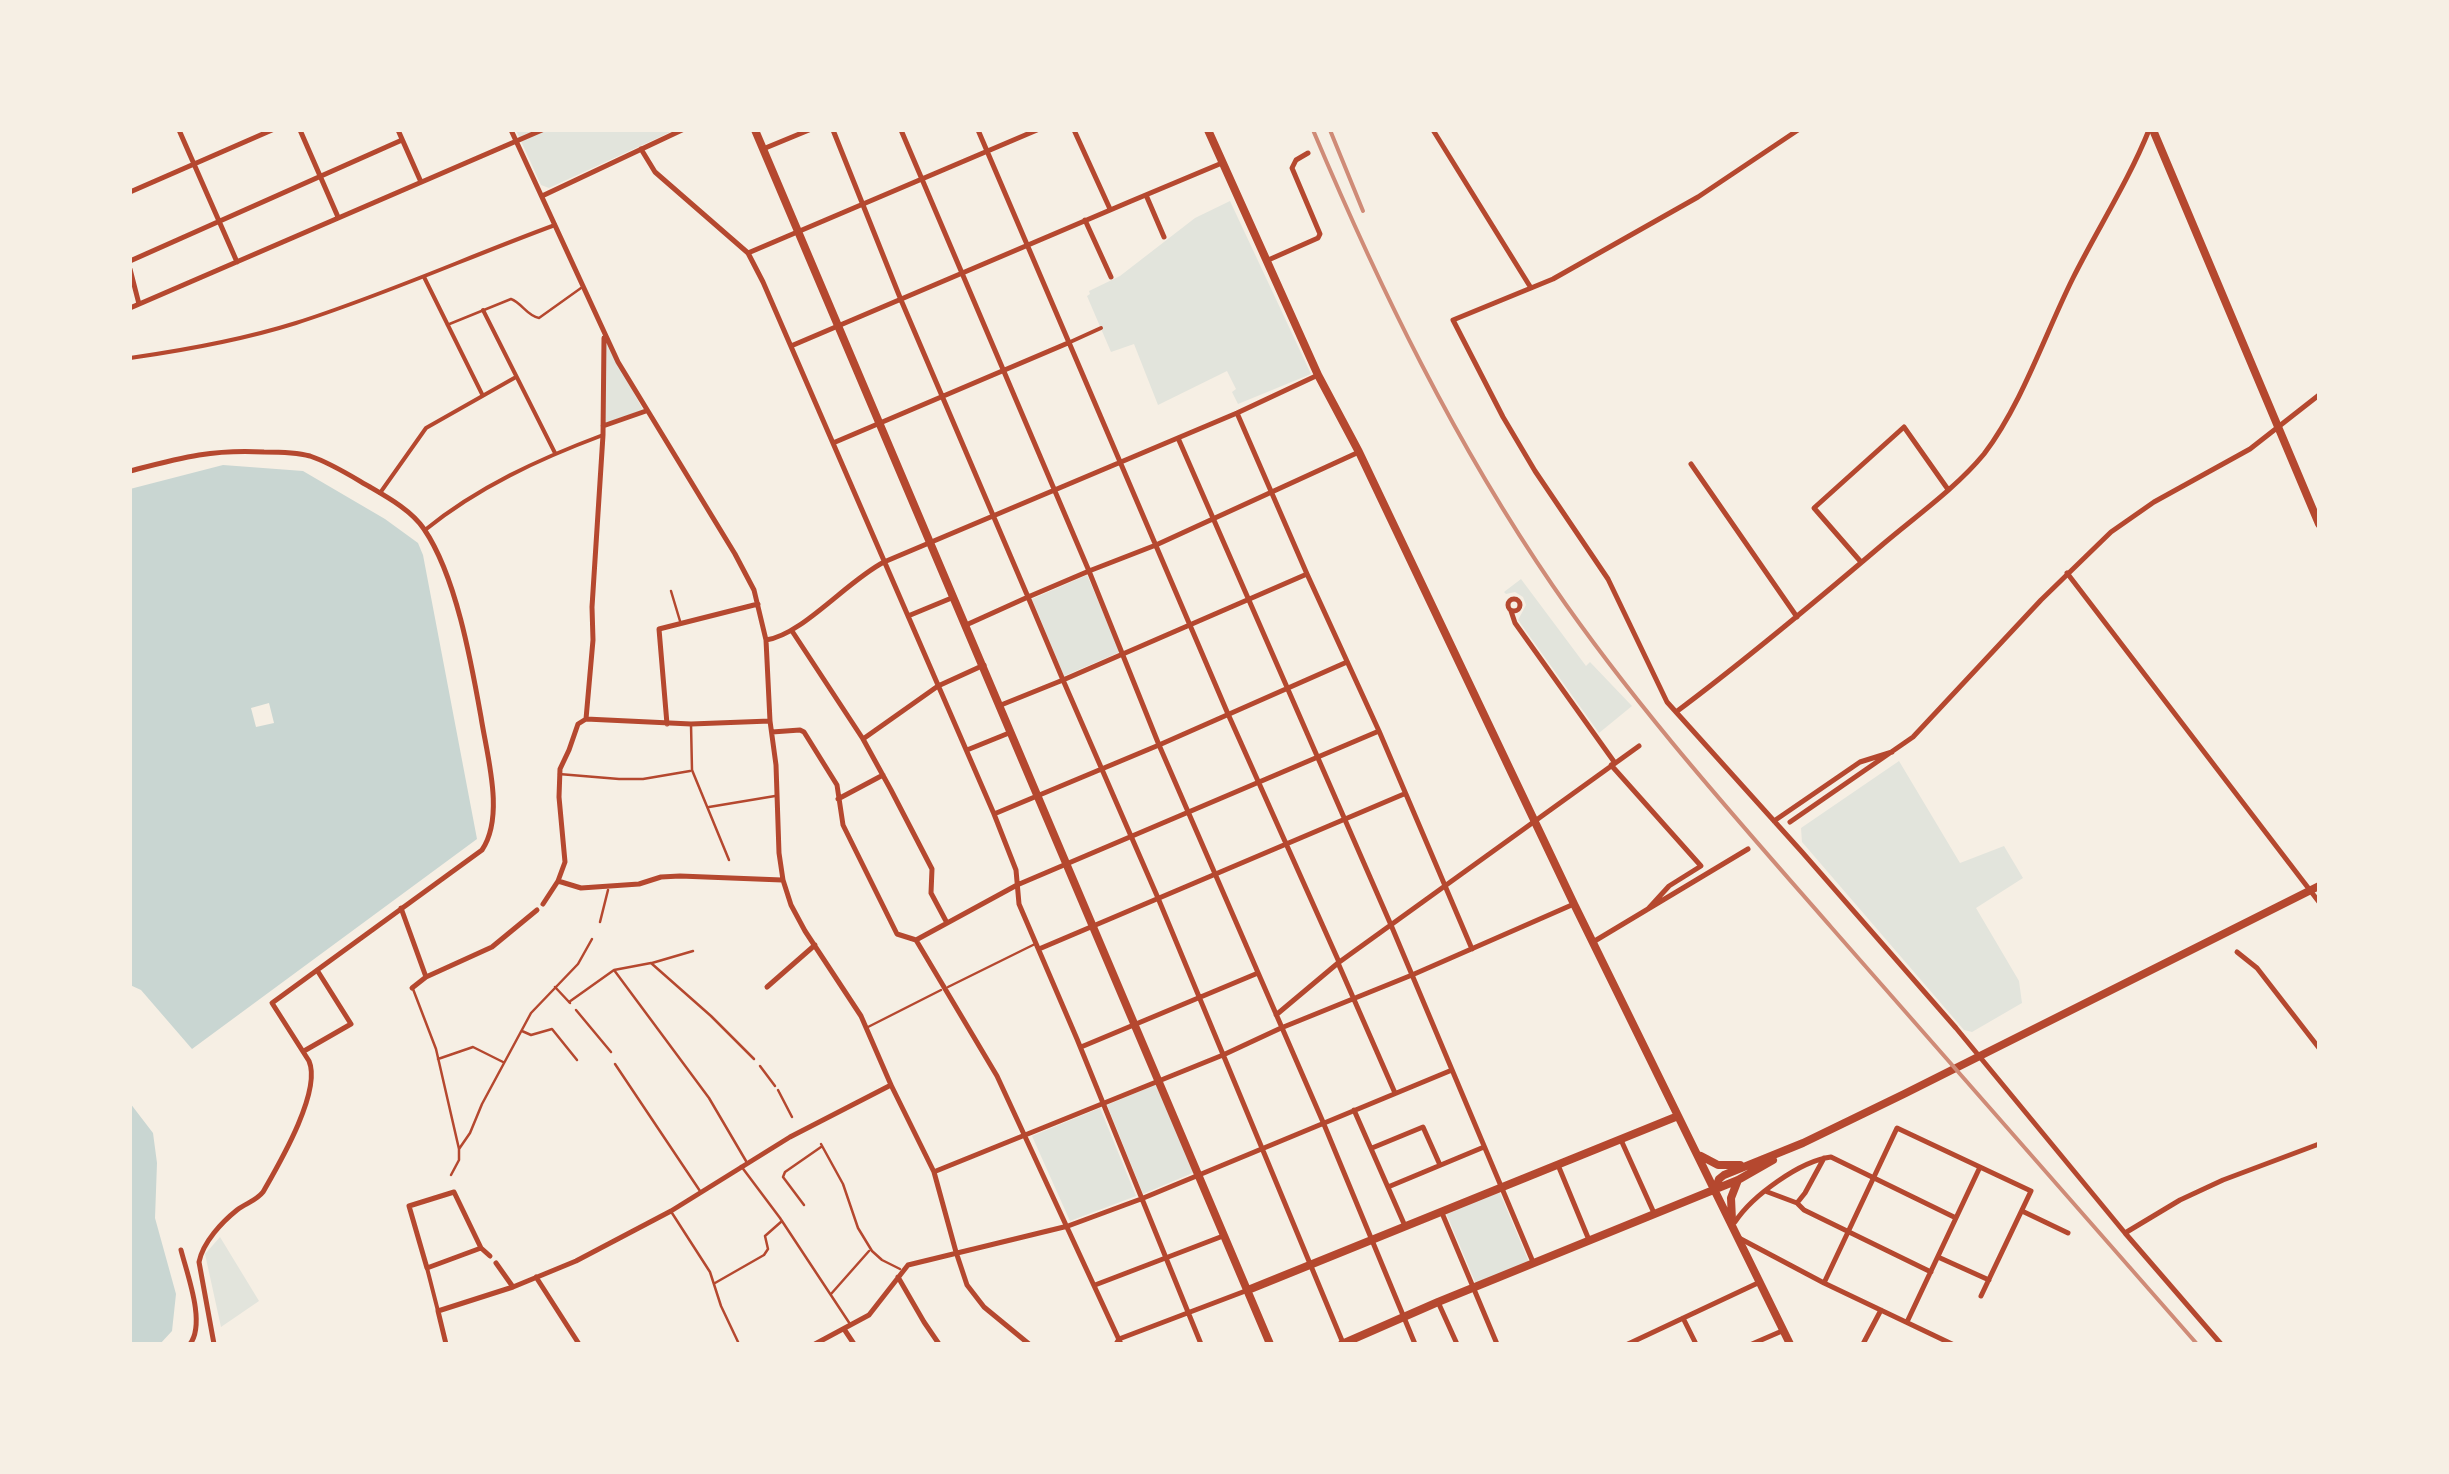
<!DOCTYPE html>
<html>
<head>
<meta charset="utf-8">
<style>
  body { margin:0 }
  #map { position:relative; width:2449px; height:1474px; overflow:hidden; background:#f6efe4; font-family:Cabin,sans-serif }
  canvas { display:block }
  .frame { position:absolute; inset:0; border:132px solid #f6efe4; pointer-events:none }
</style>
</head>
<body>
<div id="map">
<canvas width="2449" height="1474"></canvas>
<div class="frame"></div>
</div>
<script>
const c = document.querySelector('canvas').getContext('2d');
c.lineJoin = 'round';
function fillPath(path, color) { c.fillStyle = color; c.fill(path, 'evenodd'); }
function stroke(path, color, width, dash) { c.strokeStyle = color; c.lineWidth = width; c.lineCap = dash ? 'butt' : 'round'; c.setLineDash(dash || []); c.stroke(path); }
fillPath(new Path2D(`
  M516,130H675L549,188L541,185Z
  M1230,201L1311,374L1238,404L1232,392L1236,389L1227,371L1158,405L1134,344L1111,352L1087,296L1090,294L1089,291L1120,276L1195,218Z
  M606,341L643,410L605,423Z
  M1087,575L1120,652L1064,676L1032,599Z
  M1521,579L1586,666L1590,662L1632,706L1599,733L1518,620L1526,605L1523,597L1515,592L1506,594L1504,592Z
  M1899,761L1960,863L2004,846L2023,878L1976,908L2019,981L2022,1003L1972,1032L1964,1030L1802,842L1801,828Z
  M1157,1084L1195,1172L1143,1194L1107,1105Z
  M1100,1108L1136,1196L1070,1221L1032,1136Z
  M1499,1191L1529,1262L1476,1284L1446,1213Z
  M220,1237L259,1301L221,1327L205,1254Z`), '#e2e4dc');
fillPath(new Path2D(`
  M223,465L303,471L385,519L418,543L423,555L477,839L192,1049L141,990L130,985V489Z
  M130,1103L153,1133L157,1163L155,1218L176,1294L172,1331L160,1344H130Z`), '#c9d6d2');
fillPath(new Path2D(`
  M269,703L274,723L256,727L251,708Z`), '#f6efe4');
stroke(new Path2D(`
  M447,325L511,299C522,303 527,316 539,318L581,288
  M671,591L680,621
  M691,724L692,770L729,860
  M559,774L619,779H643L690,771
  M709,807L775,796
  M600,922L608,890
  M652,963L693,951
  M614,970L709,1098L746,1161
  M555,987L570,1003
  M948,987L1035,944
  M413,989L436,1049L459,1149V1160L451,1175
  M569,1002L614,970L651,963L711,1016L754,1059
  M576,1010L611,1052
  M868,1027L941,990
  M522,1031L531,1035L552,1029L577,1060
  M438,1059L473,1047L503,1062
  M615,1064L700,1191
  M760,1066L775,1086
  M778,1090L792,1117
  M821,1144L843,1184L858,1228L872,1251L882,1260L900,1269
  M459,1149L470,1133L482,1104L531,1013L578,964L592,939
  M741,1166L780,1218L850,1324
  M804,1205L783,1177L785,1172L821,1147
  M672,1213L710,1272L721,1306L739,1344
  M715,1283L764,1255L768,1249L765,1236L782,1221
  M831,1294L869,1251`), '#b5482f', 2.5);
stroke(new Path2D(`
  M424,277L482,394
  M483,310L555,453
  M1068,343L1101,328
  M130,358C186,350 242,340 296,323C384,295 468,257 555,225
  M380,493L426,428L516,377
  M425,530C478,487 539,459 603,435
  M427,1268L438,1311`), '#b5482f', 4);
stroke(new Path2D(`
  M179,130L237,262
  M300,130L338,217
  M398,130L421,182
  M511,130L618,362L735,554L754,590L766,640L770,721L776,765L779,853L783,880L791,905L805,931L861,1016L891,1085L934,1172L956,1252L967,1285L984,1307L1029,1344
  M833,130L901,300L1028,597L966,625
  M901,130L1089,571L1156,545L1359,452
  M978,130L1228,714L1339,962
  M1074,130L1110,209
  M1433,130L1531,288
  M1798,130L1698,197L1553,279L1453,320L1503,417L1535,471L1608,579L1667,702L1802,852L1956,1028L2125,1233L2221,1344
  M641,149L655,172L748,253L763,282L994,814L1016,870L1019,904L1077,1039L1201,1344
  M763,149L809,130
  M130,192L272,130
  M1146,195L1164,237
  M542,196L682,130
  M1085,220L1111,277
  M748,253L1037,130
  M130,261L402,140
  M1266,261L1318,238L1320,234L1292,168L1296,160L1308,153
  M130,269L139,304
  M130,308L542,130
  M791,346C935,285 1078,223 1222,163
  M1237,413L1307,574L1379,731L1472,949
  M603,426L646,411
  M1178,438L1391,925L1533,1262
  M833,443L1068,343
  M1691,464L1797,617
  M130,471C180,458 211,449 264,452C279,452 295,452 310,456C331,463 351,476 370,487C389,498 412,511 424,529C456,576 471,661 481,717C487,756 505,816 482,850L272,1003L309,1061C322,1091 279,1164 263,1192C256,1201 246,1203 237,1210C222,1222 203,1242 199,1262L214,1344
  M1861,562L1814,508L1904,427L1947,488
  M2067,573L2319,902
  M1307,574C1225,609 1144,645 1063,680L1028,597L1089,571L1159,745L1323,1122L1415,1344
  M1508 605a6 6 0 1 1 12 0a6 6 0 1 1-12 0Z
  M1511,611L1515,623L1615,763
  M908,616L954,597
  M792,631L863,739L891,790L932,869L931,893L947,923
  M766,640C802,635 847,581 884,562L1237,413L1318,375
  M1001,705L1063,680L1158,898L1343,1343
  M1676,712C1747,659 1815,602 1882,545C1916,516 1956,488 1984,454C2022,404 2045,334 2073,278C2098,228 2128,182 2149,130
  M586,719L593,640L592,607L603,435L604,338
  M586,719L691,724L770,721
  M667,724L659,629L758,604
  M772,732L800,730L804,732L837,785L843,825L897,934L916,940
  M863,739L938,686L984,665
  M967,750L1009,733
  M1611,765L1701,866L1669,886L1648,909
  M838,799L883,775
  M994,814L1159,745L1347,662
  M1774,821L1860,762L1892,752
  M1790,822L1913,737L2041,600L2111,532L2154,502L2250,449L2319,395
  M558,881L581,888L639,884L661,877L680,876L782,880
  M543,904L558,881L565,862L559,797L560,769L569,750L578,724L586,719
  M401,908L426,977
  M916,940L1017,885L1379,731
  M916,940L997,1076L1121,1344
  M1593,942L1748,849
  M1039,949L1404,794
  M2237,952L2257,968L2319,1048
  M1338,963L1395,1093
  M767,987L815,945
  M412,988L426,977L492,947L537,910
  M1276,1015L1338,963L1639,746
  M1081,1047L1258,973
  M304,1051L351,1024L317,970
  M1354,1110L1405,1226
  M1621,1140L1654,1213
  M1372,1148L1423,1127L1440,1165
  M1558,1165L1589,1240
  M936,1171L1223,1055L1281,1028L1412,975L1574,904
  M1388,1187L1484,1147
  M1765,1191L1797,1203L1805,1193L1824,1158
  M1797,1203L1804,1210L1931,1272
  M2022,1211L2068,1233
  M1442,1213L1497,1344
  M1735,1222C1752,1196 1800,1161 1831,1157L1956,1218
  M2125,1233L2180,1200L2223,1180L2319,1144
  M1739,1238L1824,1283L1952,1344
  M481,1248L427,1268L409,1206L454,1192L481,1248L490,1256
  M181,1250C187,1274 206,1323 190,1344
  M1938,1257L1989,1280
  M496,1263L513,1287
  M536,1277L579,1344
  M898,1277L924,1322L939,1344
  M1824,1283L1897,1128L2031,1191L1981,1296
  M1095,1285L1223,1236
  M1438,1302L1457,1344
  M1683,1318L1696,1344
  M1907,1322L1980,1167
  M844,1329L854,1344
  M446,1344L438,1311L513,1287L576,1261L671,1211L790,1137L891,1085
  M815,1344L869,1315L908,1265L1068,1226L1141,1199L1452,1070
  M1116,1344L1119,1339L1248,1290
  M1628,1344L1760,1282
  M1752,1344L1782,1331
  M1863,1344L1881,1310`), '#b5482f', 5);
stroke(new Path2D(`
  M755,130L1270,1344
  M1208,130L1318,375L1359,452L1574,904L1790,1344
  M2153,130L2319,524
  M1701,1156L1718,1165H1740
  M1716,1188L1719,1179L1724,1175L1803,1143L1904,1094L2319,886
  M1732,1220L1731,1198L1738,1180
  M1248,1290L1678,1116
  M1342,1344L1438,1302L1738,1180L1773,1160`), '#b5482f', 8);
stroke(new Path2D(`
  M1313,130C1380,289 1455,443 1553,586C1636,707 1735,817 1831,927C1953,1066 2075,1205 2197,1344
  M1330,130L1363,211`), '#cf8b77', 4);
</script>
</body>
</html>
